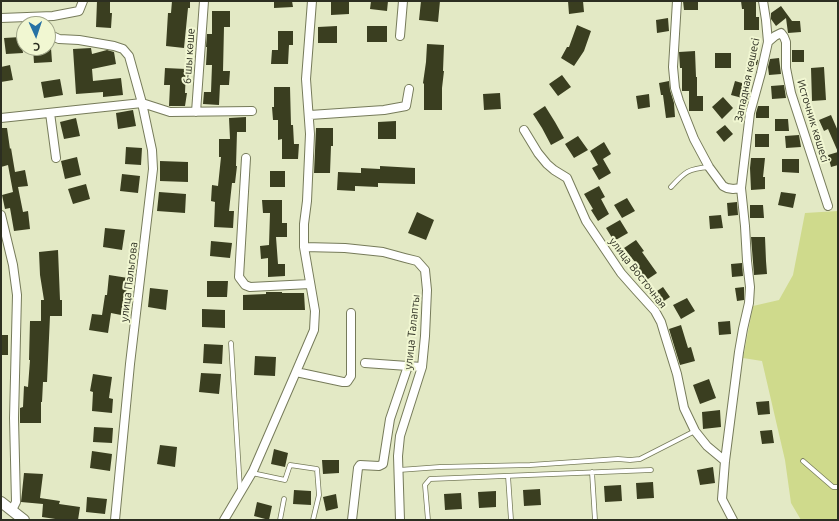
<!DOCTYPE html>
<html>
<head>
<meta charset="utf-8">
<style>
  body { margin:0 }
  #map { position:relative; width:839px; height:521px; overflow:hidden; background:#e3e9c5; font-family:Ubuntu,sans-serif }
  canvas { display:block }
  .frame { position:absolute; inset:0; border:2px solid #2c2e21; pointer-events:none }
  .north { position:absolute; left:16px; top:16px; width:40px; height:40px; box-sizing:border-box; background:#f1f7d2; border:1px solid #a2a78b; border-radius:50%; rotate:177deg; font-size:11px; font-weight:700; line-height:16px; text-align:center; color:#2c2e21 }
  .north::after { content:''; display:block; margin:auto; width:14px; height:18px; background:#2772a5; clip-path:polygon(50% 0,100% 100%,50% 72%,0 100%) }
</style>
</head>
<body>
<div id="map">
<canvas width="839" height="521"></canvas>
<div class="frame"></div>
<div class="north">С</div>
</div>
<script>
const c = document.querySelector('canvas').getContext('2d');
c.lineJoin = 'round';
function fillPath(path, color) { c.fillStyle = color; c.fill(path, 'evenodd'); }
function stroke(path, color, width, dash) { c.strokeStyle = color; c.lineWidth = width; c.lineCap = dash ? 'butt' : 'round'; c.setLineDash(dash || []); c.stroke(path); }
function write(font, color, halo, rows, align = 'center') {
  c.font = font + ' Ubuntu,sans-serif'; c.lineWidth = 4; c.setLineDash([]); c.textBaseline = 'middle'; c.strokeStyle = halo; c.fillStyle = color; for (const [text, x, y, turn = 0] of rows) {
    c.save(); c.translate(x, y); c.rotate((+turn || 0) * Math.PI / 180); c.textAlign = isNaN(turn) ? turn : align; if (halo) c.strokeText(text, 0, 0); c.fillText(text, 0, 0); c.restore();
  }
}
fillPath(new Path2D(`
  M838,211V520H801L791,503L785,460L762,361L743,358L753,306L779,300L793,275L805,213Z`), '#cfda8c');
fillPath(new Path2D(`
  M97,1H110V13H112L111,28L96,27Z
  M172,1H190V8H188L184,48L166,46L168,13H171Z
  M274,1H292L293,7L274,8Z
  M331,1H349V14L331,15Z
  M371,1H388L387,11L370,9Z
  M421,1H440L438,22L419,20Z
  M568,1H583L584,12L569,14Z
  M683,1H698V10H684Z
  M741,1H756V17H759V30H744V9H742Z
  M781,6L792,21H800L801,32L788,33L786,18L776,26L771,19V13Z
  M212,11H230V27H224L223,71H230L229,85H220L219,105L203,104L204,92H211L212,65H206L207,47H206L207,34H212Z
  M668,18L669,31L657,33L656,20Z
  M577,25L591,31L584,51L574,66L561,58L567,47H569Z
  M337,26V43H318V27Z
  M367,26H387V42H367Z
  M278,31H293V45H289L288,64H271L272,50H278Z
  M21,37L23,53L6,54L4,38Z
  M427,44L444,45L443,71H444L442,88V110H424V84L423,83L426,62Z
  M33,48H51L52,62L34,63Z
  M91,48L92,54L107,50L114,52L116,64L92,69L93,81L121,78L123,95L103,97V92L76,94L73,49Z
  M792,50H804V62H792Z
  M695,51L696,77H697V96H703V111H689V91H682V68H680L679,52Z
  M715,53H731V68H715Z
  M749,58L758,60L757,65H755L753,71L746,68Z
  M779,58L781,74L769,75L768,67L770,59Z
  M10,65L13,80L1,82V67Z
  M824,67L826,100L812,101L811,68Z
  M165,68L186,69L185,93H187L185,106H169L170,85H164Z
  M562,75L571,87L558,96L549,84Z
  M60,79L63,95L44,98L41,82Z
  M669,81L670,90L674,103L675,117L666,118L663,95H661L659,83Z
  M735,81L749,85L746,99L731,95Z
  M784,85L786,98L772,99L771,86Z
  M274,87H290L291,125H293L294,144H299L298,159H282V139L278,140V120H273L272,107H274Z
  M500,93L501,109L484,110L483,94Z
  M649,94L650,107L638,109L636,96Z
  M723,97L733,108L722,119L712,107Z
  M545,106L555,122L564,138L551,145L542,128L533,114Z
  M758,106H769V118H756V113Z
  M133,110L136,126L118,129L116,113Z
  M831,115L838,131V152L828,129L824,131L819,120Z
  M246,117V132H237L236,166H237L235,183H232L229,211H234L233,228L214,227L215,202L211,201L212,185L218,186L221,157H219V139H230L229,118Z
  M76,118L80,136L64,139L60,122Z
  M775,119H788L789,131H775Z
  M396,121V139H378V122Z
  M725,125L733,134L724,142L716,132Z
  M1,128H7L10,149L11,148L15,172L25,170L28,186L18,187L23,212L28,211L30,229L14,231L10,208L5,209L2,195L13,192L8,165L1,167Z
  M316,128H333V146H331L330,173H314Z
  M755,134H769V147H755Z
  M799,135L801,147L786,148L785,136Z
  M578,136L588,150L574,158L565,144Z
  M604,142L611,154L603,159L611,173L599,180L592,168L598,165L590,151Z
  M126,147L142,148L141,165L125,164Z
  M838,152V165L831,167L828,155Z
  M77,157L81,175L65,179L61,161Z
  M751,158H765L763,177H765V189L751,190L750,168Z
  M782,159H799V173L782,172Z
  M160,161L188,162V182L160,181Z
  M380,166L415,168V184L378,183V187L355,186V191L337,190L338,172L361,173V168L380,169Z
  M270,171H285V187H270Z
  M122,174L140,176L138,193L120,191Z
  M86,184L90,199L73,204L68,189Z
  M599,186L605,197L601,199L609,214L598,221L591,210L593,209L584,194Z
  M159,192L186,194L185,213L157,211Z
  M781,192L796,194L793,208L778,205Z
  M627,198L635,211L622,218L614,205Z
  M262,200H282V223H287V237H276L278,264H285V276L268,277V258L261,259L260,246L269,245L270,213H263Z
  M737,202L738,215L728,216L727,203Z
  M750,205H763L764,218H750Z
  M417,212L434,220L426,240L408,233Z
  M721,215L723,228L710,229L709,216Z
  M620,220L628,233L614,241L606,228Z
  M105,228L125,230L122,250L103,247Z
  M751,237H765L766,261L767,274L754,275Z
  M636,240L644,251L642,252L657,273L645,281L636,268L638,266L624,248Z
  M211,241L232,243L230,258L210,256Z
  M58,250L60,300H62V316H50L47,382H43L42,402H41V423H20V408L23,407L24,386L28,387L30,360H29L30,321H41V300H44L40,275L39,252Z
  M742,263L743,276L732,277L731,264Z
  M109,275L128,278L126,294L125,293L121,315L111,313L108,333L89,330L92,314L102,315L105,295H107Z
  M207,281H228L227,297H207Z
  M663,287L670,297L658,305L651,295Z
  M744,287V300L737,301L735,288Z
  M150,288L168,290L166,310L148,307Z
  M266,292H282V293H304L305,310H243V295L266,294Z
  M687,298L695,311L681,319L673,305Z
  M202,309L225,310V328L202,327Z
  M730,321L731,334L719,335L718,322Z
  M681,325L688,348L691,347L695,361L680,365L669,329Z
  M1,335H8V355H1Z
  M204,344L223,345L222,364L203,363Z
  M255,356L276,357L275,376L254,375Z
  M201,373L221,374L219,394L199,392Z
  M93,374L112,377L109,398L113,399L112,413L92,411L93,392L90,391Z
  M709,379L716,398L700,404L693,385Z
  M769,401L770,414L758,415L756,402Z
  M720,410L721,427L703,429L702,412Z
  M94,427L113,428L112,443L93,442Z
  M772,430L774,443L762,444L760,431Z
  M160,445L177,447L175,467L157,464Z
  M274,449L288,453L285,467L271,464Z
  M92,451L112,454L110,471L90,468Z
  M322,460H339V473L323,474Z
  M713,467L715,483L700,485L697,470Z
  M24,473L43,474L40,498L60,501L59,504L80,507L78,520H62L42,517L43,504L21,502Z
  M653,482L654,498L637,499L636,483Z
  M621,485L622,501L605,502L604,486Z
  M540,489L541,505L524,506L523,490Z
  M294,490L311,491V505L293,504Z
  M496,491V507L479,508L478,492Z
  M461,493L462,509L445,510L444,494Z
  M336,494L338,508L326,511L323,497Z
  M87,497L107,499L105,514L86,512Z
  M257,502L272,506L269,520L254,516Z`), '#3a3e20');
const service = new Path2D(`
  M671,187C685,172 687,169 709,167
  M231,343L240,489
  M803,461L833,487H838
  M399,470L440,467L530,465L618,459L630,460L640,459L695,431
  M592,472L595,520
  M252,473L285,480L290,465L317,469L319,495L313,520
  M508,476L511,520
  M280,520L284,499
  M428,520L425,485L430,479L651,470`);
const minor = new Path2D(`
  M677,1L673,67L675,88L679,101L694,139L709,167L723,186L727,188L733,189L741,188
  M1,18L53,16L79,11L83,1
  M400,36L403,1
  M768,42L775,36L781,33L784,37L786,42V68L791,93L828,206
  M196,112L204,1
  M50,113L56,158
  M310,115L384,110L406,106L409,89
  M1,118L142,103L129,56L123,49L114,46L79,40L59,39L48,34
  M524,130L538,153L547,164L554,170L567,178L586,221L621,273L636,290L655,311L661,322L664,332L677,374L684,408L695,431L707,446L725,461
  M246,158L239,277L245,285L250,287L310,284
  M1,215L13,265L17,295L14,418L16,502L12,510
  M304,247L345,248L383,252L405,258L417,261L425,270L427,290L425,336L422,367L400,436L398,456L400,520
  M365,363L422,367
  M296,372L343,382H347L351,376V313
  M115,520L130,364L153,169L152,150L142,103L170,112L252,111
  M224,520L253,471L296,372L314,330L315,311L304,247V224L307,201L310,134L306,79L312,1
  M352,520L358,468L360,465L379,466L383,464L390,419L408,366
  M733,520L722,499L725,461L739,352L743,329L749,303L750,287L747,261L745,226L741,188L750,113L761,73L768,42L766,20L763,1`);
const tertiary = new Path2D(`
  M1,502L24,520`);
stroke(service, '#767b5a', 5.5);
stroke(minor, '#767b5a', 10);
stroke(tertiary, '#767b5a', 12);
stroke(service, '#fff', 4);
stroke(minor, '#fff', 8);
stroke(tertiary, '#fff', 10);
write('11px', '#2c2e21', '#f1f7d2', [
  ["6-шы көше",189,56,-86],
  ["Западная көшесі",747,80,-78],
  ["Источник көшесі",813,121,73],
  ["улица Восточная",638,273,52],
  ["улица Пальгова",129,282,-83],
  ["улица Талапты",412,332,-84]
]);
</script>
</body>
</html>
